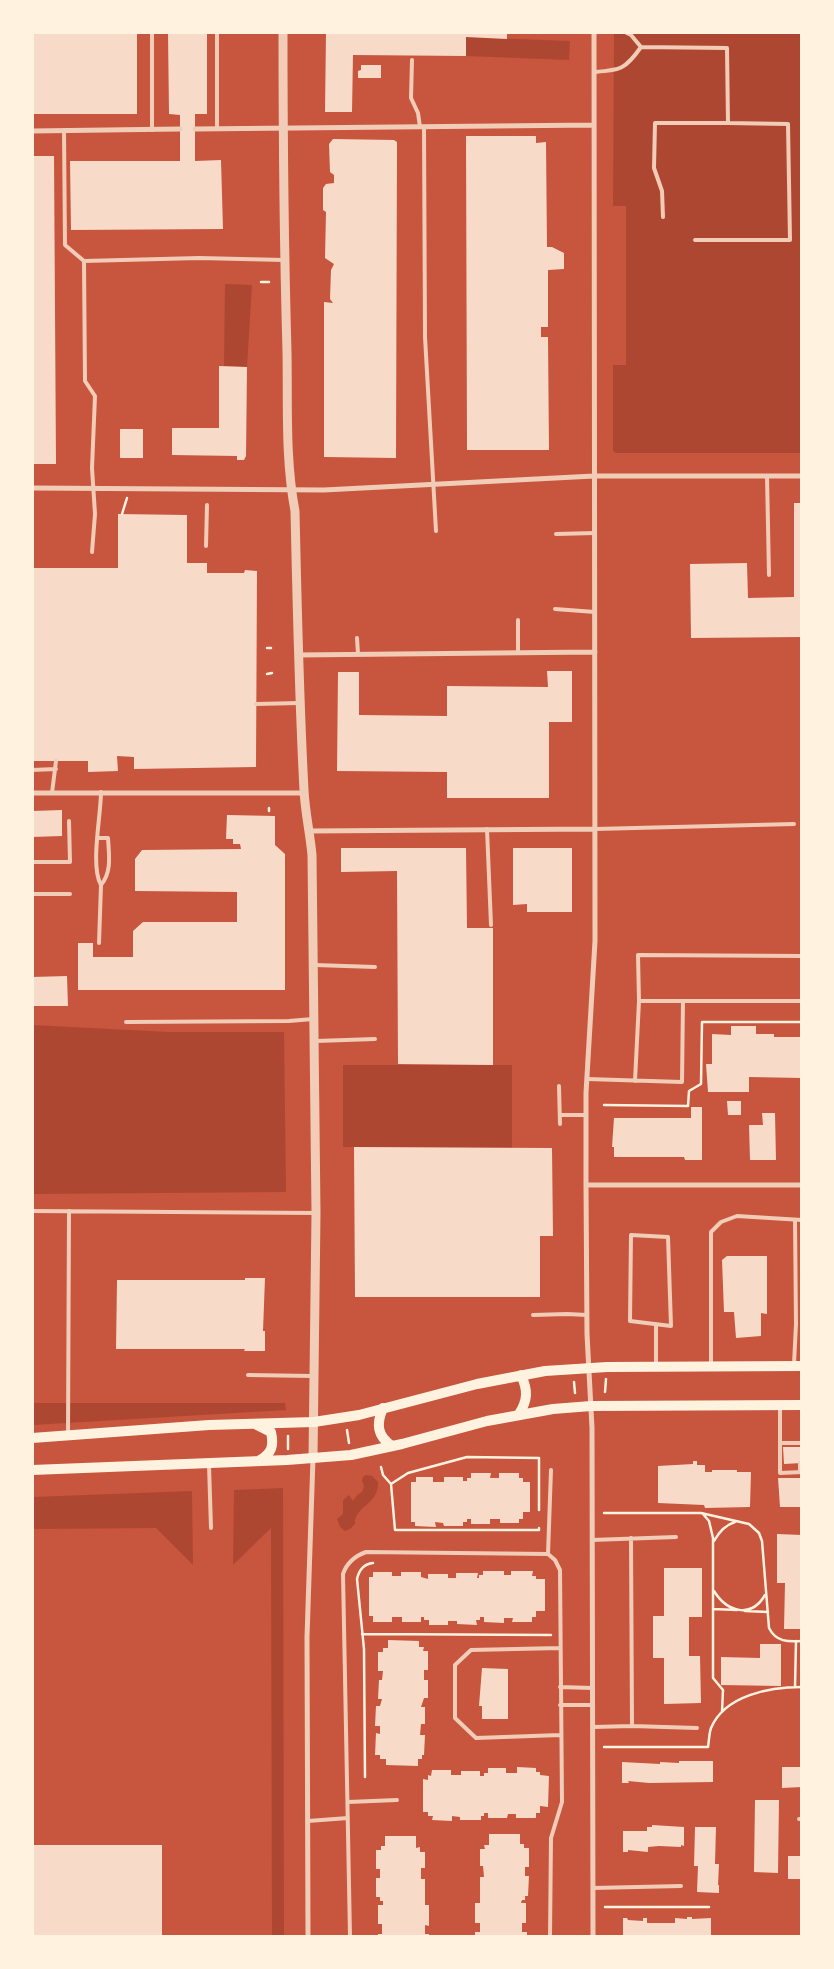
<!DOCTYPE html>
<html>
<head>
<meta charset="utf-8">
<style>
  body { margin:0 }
  #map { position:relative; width:834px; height:1969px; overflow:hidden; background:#c8553d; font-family:"IBM Plex Sans",sans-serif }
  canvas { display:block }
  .frame { position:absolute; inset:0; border:34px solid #fff3e0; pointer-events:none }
</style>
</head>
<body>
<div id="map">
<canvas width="834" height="1969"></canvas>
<div class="frame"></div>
</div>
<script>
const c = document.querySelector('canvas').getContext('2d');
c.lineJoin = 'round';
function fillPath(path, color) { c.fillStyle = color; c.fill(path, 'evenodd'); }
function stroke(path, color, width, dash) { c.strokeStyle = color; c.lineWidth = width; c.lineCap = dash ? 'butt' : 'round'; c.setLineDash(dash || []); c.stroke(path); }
fillPath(new Path2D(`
  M614,33H801V453H616L613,451V365H626V206H613Z
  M466,37L570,41L569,60L466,56Z
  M225,284L252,285L247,367L224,366Z
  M32,1025L169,1032H284L286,1192L33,1194Z
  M343,1065H512V1148L343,1147Z
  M33,1403H285L286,1410L33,1425Z
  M366,1475L372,1476L378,1482C379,1505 354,1506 355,1524L350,1529L345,1531L340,1527L337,1519L343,1514V1500L349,1495L353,1501L357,1495L362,1492L364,1486L362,1481L363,1477Z
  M283,1488L284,1936H272L271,1528L233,1565L234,1490Z
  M192,1491L193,1565L156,1528L33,1529V1497Z`), '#ae4732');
fillPath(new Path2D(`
  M32,32H137V114H32Z
  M168,32H207V114H195V161L221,160L223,229L71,230L70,161H180V115L169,114Z
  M326,32H507V39L466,37V56L353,55L352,112H325Z
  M361,65H381V78H358V71L361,70Z
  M466,136H536V143L546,142L547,247H552L564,253V269L548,270V327H541V337H548L549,450H467Z
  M333,139L394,140L397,142L396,458L324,457V302L333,303L330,299L331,270L334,264L325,258L326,212L323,210V188L326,184L334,183V175L330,172L329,144Z
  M32,156H54L56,464H32Z
  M219,366L247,367L246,456L244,460H237V456L172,455V428H219Z
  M120,429H143V458H120Z
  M794,503H802V637L691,638L690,564L747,563L748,598L794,597Z
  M118,514L187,515V563H207V573H244L245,570L257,571L256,767L134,769V757L117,756L118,771L88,772V761H32V568H118Z
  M547,671H572V722H549V798H447V772L337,771L338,672H359V715L447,716V686L548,687Z
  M62,810V836L32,837V811Z
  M227,815L275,816V845L285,854V990H78V943H93V957H133V931L143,922H237V892L135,891V859L142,850L241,849L240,844H233V839H226Z
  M341,848H466L467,928H493V1065L398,1064L397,871L341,872Z
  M513,848H572V912H527V904L513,905Z
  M67,976L68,1006H32V977Z
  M731,1026H756V1034H774V1037H802V1078L749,1077V1092H708L706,1064H712V1034L731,1035Z
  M727,1101H741V1115H728Z
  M691,1107H702V1160H685L684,1157H614V1147H612L614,1118H691Z
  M762,1113H775L776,1160H750L749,1125H763Z
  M354,1147L552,1148L553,1236H540V1297H355Z
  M727,1256H767V1314L761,1313V1336L736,1338L734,1312H724L722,1260Z
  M245,1278H265L263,1331H265V1351H244L245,1349H116L117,1280H245Z
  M783,1447H802V1463L784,1464Z
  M693,1461H697V1465H705V1472H712V1470H737V1472H751L750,1507L705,1508L704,1505L658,1503V1466L693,1464Z
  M471,1473H491L490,1478H499V1473H519V1478H523V1482H530V1512H523V1519H519V1523H500V1519H490V1524H471V1519H467V1522H463V1526H444L443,1523L435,1522L436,1527L415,1526V1522H411V1482H416V1477H433V1482H444V1477H463V1481H467V1478H471Z
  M778,1478H802V1507H780Z
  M777,1534L802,1535V1629H784L785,1583H777Z
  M664,1568H702V1617H689V1656H700L701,1703L664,1704V1658H653V1616H664Z
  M483,1571H504V1575H511V1571H533L532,1576H536V1579H545V1611H536V1617H532V1622H512L513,1618H504V1623L484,1622V1617H480V1620H476L477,1625L457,1624V1621H448V1625H429V1620H424V1617H421V1622H402V1617H392V1622H373V1616H369V1577H373V1572H392V1576H401V1572H421V1577L428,1579V1574H448V1578H456V1573H478L477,1578H479V1575H483Z
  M388,1640L419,1641V1647H424L423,1651H428V1670H424V1680H428V1698H424L421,1707H425V1724H421L420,1735H425L424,1755H422V1759H418V1766L386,1765V1759H380V1755H375L376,1733L380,1734V1726H375L376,1706H380L382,1699H378L379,1680H382L383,1671H378V1652H383V1648H388Z
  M760,1644H781V1686L721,1685V1657L760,1658Z
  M482,1668L508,1669V1719H482V1706H479Z
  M679,1761H713V1782L649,1783L628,1781L629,1783H622V1762L660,1764V1762L679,1763Z
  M517,1767L536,1768V1772H540V1775L549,1776L548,1807L540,1806V1813H536V1818H516V1814H508L507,1818H488V1813H484V1816H481V1820H460V1817L452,1816V1821L432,1820L433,1816H428V1812H423V1779L428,1780V1775L431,1776L432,1770H451V1775H461V1771H480V1776H484V1773H488V1768H506V1773H517Z
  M782,1767H802V1787L782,1788Z
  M755,1800H779L778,1873L754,1872Z
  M652,1825L684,1827V1846L681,1845V1847L659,1846L648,1847V1852L628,1850V1852H623V1831H647V1827H652Z
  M695,1827H716L715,1864H719L718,1885H719V1893L697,1892L698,1866H694Z
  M489,1834H520V1844H524V1848H529V1867H525V1876H529L528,1896H525V1900H522L521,1903H526V1923H522V1932H527V1936H475V1932H480V1923H475V1903H480V1877H484L483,1866H480V1849H485L484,1845H489Z
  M385,1836H416V1848L420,1847V1852H425V1868H421V1879H425V1905H429V1926L425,1925V1934H429V1936H378V1934H382V1924H378V1905H383V1901H380V1897H376V1878H380V1869H376V1850H381V1846H385Z
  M32,1845H162V1936H32Z
  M788,1856H802V1879H788Z
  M687,1917H692V1919L711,1918V1936H623V1918H627L628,1920L643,1921V1918H647V1923H675V1918L687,1919Z`), '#f7dbc8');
stroke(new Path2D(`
  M261,282H269
  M122,514L127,498
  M267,648H271
  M267,674L272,673
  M269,808V811
  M604,1105L688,1106L689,1091L701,1084L702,1022H802
  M574,1382L575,1393
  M605,1392L606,1379
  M347,1430L349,1443
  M288,1449V1436
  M381,1467L383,1475L391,1484L395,1530H539V1528
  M391,1484L408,1473L467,1457L539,1458V1510
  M604,1513H701L749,1524L759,1533L762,1541L769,1628C776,1642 788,1642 802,1641
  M703,1514L709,1521L713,1538V1678L723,1690L722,1712
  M714,1541C719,1532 725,1525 735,1522
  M714,1591C727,1612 751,1619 765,1595
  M713,1609L737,1610
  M745,1611L768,1612
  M362,1634L551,1635
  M795,1687L796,1641
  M604,1747H708C709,1741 709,1734 711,1728C725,1695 770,1687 802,1687
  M365,1777L364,1649L357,1579C359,1570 363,1564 373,1563
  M605,1907H709`), '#fff3e0', 2.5);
stroke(new Path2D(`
  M152,32V130
  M641,47L727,48L728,123L788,124L790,240H695
  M412,60L411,98L418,113L420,127
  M594,72C620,70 625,70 641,47L631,35L625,32
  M424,127L425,337L436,531
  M217,129V32
  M64,130L65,245L84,261
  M663,217L662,191L654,168L655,123H728
  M767,476L769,575
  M556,534L595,533
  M206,546L207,505
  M92,552L95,514L92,468L95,396L85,381L84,261L199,258L284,260
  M555,609L595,612
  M357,638L358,654
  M518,653V620
  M256,704L299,703
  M32,770L56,769
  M52,793L56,761
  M487,829L491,925
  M595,829L794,824
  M98,838H108C109,855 112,872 101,885
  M32,862H70L69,821
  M32,894H70
  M99,943L101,885C90,866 101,816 101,792
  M315,965L375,967
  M639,1001L638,955L802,956
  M126,1022L289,1021L313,1019
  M316,1041L375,1039
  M587,1079L682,1082L683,1001
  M635,1081L639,1001H802
  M559,1086L560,1124
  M560,1115H586
  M32,1211L316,1213
  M631,1235L668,1237L671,1326L630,1321Z
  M533,1315L567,1314L587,1315
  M794,1364L796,1324L795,1220
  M711,1365V1232L721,1222L737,1216L802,1220
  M656,1367V1324
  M248,1375L313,1376
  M780,1405V1443H802
  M68,1435L69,1211
  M780,1443V1473L802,1472
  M209,1465L211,1528
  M800,1472V1463
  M592,1540L676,1537
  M548,1554L551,1470
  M560,1648L471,1650L455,1665V1718L476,1738L560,1735
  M560,1687L592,1688
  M560,1705H592
  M632,1726L697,1728
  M593,1727L632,1726L631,1538
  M348,1802L397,1800
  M799,1819H802
  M308,1821L348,1818
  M593,1888L681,1886
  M350,1936L343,1574C347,1562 355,1556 366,1552L548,1554L555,1560L560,1570L562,1802L551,1838L550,1936`), '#f1ccb7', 4);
stroke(new Path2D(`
  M195,129L594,125
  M32,131L180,129
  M32,488L324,490L594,476H802
  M298,655L595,652
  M32,793H304
  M310,831L595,829
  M586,1185H802
  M308,1936L307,1637L313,1458
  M593,1936L592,1428L587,1334L586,1185V1093L595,941L594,32`), '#f1ccb7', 5);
stroke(new Path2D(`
  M283,32C283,139 284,245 287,352C288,404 285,459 295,511C297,604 299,697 304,790C305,812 310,833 312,855L316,1213L313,1458`), '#f1ccb7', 9);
stroke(new Path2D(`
  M383,1408C376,1424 377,1436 392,1446
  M519,1414C528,1400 528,1390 521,1375
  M255,1424L271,1432C274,1446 272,1453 260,1460
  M32,1438L209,1425L314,1422L359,1415L477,1384L545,1371L607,1367L802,1366
  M32,1470L287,1460L351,1455L402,1444L487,1421L553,1409L591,1406L802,1405`), '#fff3e0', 10);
</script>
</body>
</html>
